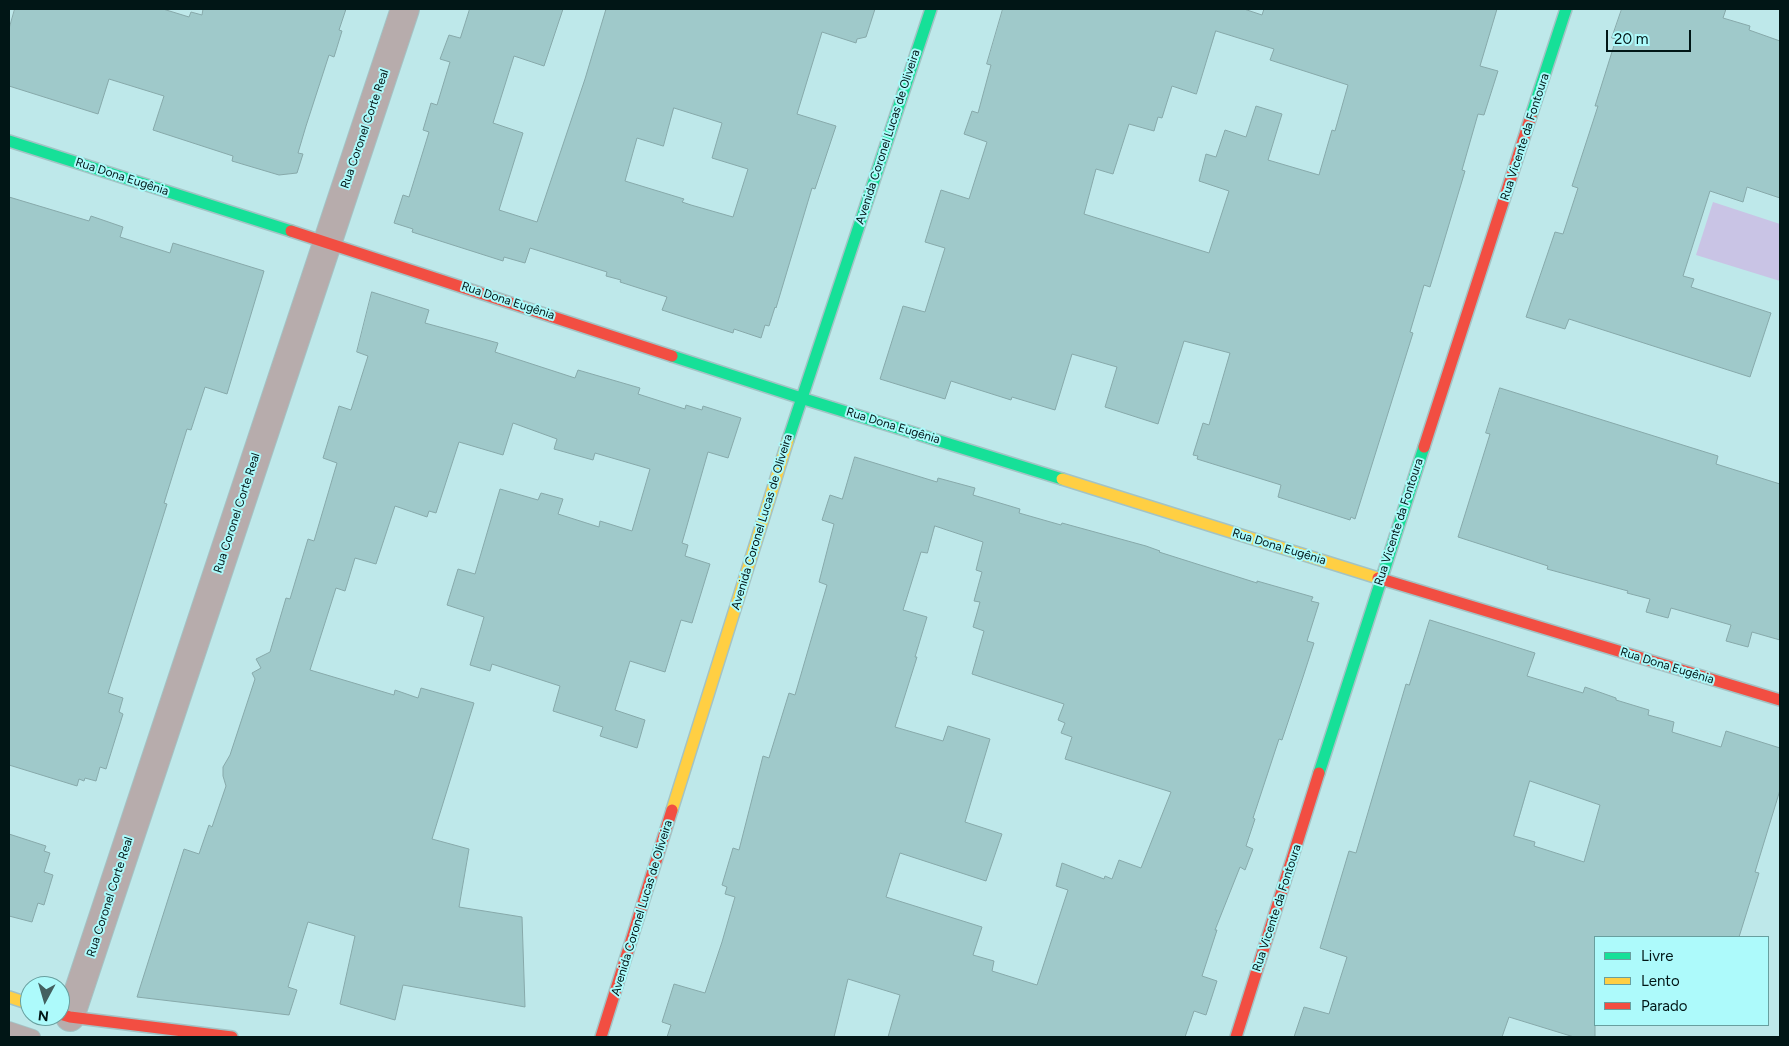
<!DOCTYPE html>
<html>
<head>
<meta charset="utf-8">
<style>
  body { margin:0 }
  #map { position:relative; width:1789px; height:1046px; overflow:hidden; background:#bee8ea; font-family:Figtree,sans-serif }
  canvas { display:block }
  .frame { position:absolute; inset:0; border:10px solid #011616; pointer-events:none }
  .legend { position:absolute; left:1594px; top:936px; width:175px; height:90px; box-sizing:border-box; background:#adfafb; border:1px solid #689f9f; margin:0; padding:6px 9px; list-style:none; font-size:15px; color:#011616 }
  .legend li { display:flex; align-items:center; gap:10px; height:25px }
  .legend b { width:25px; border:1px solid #689f9f }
  .north { position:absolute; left:20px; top:976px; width:50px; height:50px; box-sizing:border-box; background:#adfafb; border:1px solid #689f9f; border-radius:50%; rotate:186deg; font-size:14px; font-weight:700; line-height:20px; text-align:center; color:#011616 }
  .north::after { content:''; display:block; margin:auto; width:18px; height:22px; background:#436060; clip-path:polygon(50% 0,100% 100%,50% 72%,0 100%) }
  .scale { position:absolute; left:1606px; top:30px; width:85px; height:22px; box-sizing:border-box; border:2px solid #011616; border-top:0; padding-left:6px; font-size:15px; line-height:18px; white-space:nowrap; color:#011616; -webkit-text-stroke:4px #adfafb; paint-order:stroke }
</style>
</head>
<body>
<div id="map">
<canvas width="1789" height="1046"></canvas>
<div class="frame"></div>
<ul class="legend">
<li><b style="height:6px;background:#16e098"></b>Livre</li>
<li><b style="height:6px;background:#ffcf43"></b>Lento</li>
<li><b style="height:6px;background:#f24e42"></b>Parado</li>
</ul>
<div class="north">N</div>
<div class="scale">20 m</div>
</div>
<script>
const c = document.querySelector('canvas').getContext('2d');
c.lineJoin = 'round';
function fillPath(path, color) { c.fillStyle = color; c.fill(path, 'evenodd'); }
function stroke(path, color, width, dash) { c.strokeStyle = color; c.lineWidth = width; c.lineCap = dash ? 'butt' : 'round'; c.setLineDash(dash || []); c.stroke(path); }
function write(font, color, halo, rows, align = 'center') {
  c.font = font + ' Figtree,sans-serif'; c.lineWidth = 4; c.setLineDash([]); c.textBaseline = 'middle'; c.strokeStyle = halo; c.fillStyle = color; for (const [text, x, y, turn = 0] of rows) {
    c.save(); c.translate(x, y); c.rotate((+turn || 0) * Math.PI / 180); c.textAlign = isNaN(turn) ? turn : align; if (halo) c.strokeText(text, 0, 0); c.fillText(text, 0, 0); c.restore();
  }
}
fillPath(new Path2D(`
  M1713,202L1780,224V281L1696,255Z`), '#c9c4e5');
const building = new Path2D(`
  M15,9H163L189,17L191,12L202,15L203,9H346L339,30L342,31L334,57L329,55L306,126L298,153L303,154L297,173L279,175L232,161L233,156L153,130L164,96L109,79L98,114L9,86V29Z
  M470,9H563L544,66L514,56L493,123L523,133L499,210L537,222L585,79L606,9H875L866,37L857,39L856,43L822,32L797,114L836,126L815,189L812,188L776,308L775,307L769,326L765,325L761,338L734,329L733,333L662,310L667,297L620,282L621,280L606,276L607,272L530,248L525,263L504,257L503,261L412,232L413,229L394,223L403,195L409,197L429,132L423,130L431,103L437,105L450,62L440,59L449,35L460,38ZM674,108L722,123L712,158L748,169L733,217L691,205L682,202L684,199L625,181L637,138L663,146Z
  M1003,9H1244L1262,15L1264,9H1497L1480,66L1498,71L1484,115L1478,114L1462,170L1465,171L1441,251L1430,287L1424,285L1410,332L1413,333L1355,519L1351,517L1350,520L1278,497L1281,485L1197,459L1198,456L1193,455L1203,423L1209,425L1230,353L1184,341L1158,424L1105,407L1117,367L1072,354L1055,410L1012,397L1011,400L951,381L945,399L880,379L903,306L925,312L945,248L925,242L941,190L969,199L987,142L964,134L972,111L978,113L991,65L987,64ZM1216,31L1274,49L1270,60L1348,85L1335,131L1332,130L1319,175L1268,160L1282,114L1256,106L1246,137L1225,130L1216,157L1206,154L1199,181L1229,191L1209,253L1084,214L1096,169L1113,174L1129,124L1154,131L1158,117L1162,118L1172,86L1196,94Z
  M1622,9H1726L1723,18L1750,26L1749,30L1780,41V198L1747,187L1743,202L1710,191L1683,276L1694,279L1691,287L1771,313L1750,377L1569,319L1565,329L1526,317L1555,232L1563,234L1578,188L1572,186L1598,106H1595L1616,39L1612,38Z
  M9,197L89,221L91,216L123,227L120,237L170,253L173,243L264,271L227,394L205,387L191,430L187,429L164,503L167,504L108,693L123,698L119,712L123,714L106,769L100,767L96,781L85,778L84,781L79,779L77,786L9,765Z
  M372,292L429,310L425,323L498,343L495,352L575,378L578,370L640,388L638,394L685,409L686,405L702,410L703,406L741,418L728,458L708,452L682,543L688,545L685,556L710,564L692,623L681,620L665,672L630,661L615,710L645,720L637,748L600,736L603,727L553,711L560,686L492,664L490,671L470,665L484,617L447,605L458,569L475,574L500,489L538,500L541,493L563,499L558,514L599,527L600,521L632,531L650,469L595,453L593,460L554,449L557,439L513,423L503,455L459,442L436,513L429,511L427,517L395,506L376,564L355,558L345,591L336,588L310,670L394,695L395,690L418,698L421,688L474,703L432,839L469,849L459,907L522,917L525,1007L403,985L395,1020L340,1004L355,936L308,922L288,987L297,990L289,1015L137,997L184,849L199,854L209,825L212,827L226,786L223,776V767L230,755L255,679L252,673L261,668L256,659L270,652L286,598L290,599L308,539L314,541L337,463L323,458L339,406L351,410L368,356L357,352Z
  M1500,388L1718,456L1716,464L1780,484V640L1752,632L1748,647L1726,641L1731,625L1671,608L1668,618L1646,612L1650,599L1627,593L1628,591L1547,569L1548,566L1458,537L1490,434L1486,433Z
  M855,457L937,482L938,478L975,488L973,495L1020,509L1019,513L1061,525L1062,523L1146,546L1160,551L1159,552L1257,583V581L1313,597L1311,601L1319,603L1307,641L1314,643L1303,677L1282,740L1279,739L1253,818L1255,819L1246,846L1253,849L1245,870L1240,867L1215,930H1217L1202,976L1217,981L1206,1015L1194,1011L1185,1037H888L900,995L848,979L834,1037H667L671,1025L662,1022L674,984L705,993L722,942L735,897L725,894L727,887L722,885L733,848L739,850L763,756L769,758L789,693L795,695L827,585L819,582L834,524L822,520L830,495L842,499ZM935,526L983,542L976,570L982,572L974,601L980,602L973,627L984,631L972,674L1064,704L1058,720L1065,723L1061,733L1072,737L1065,759L1171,792L1141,868L1119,860L1112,879L1105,876L1104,879L1062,863L1056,886L1068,890L1037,985L992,971L994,961L973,955L982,927L886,897L900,853L986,881L1002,834L965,822L990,739L948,726L943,741L895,727L917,657H915L927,617L903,610L921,552L927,553Z
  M1430,620L1535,653L1527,676L1583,693L1585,687L1616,698V700L1649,710L1648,715L1674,722L1672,732L1721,747L1726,731L1780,748V790L1755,872L1759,873L1739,937H1595V1037H1574L1509,1017L1502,1037H1294L1304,1007L1329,1014L1347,957L1320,948L1349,851L1356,853L1406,684L1409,685ZM1530,781L1600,805L1584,862L1534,846L1535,842L1514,836Z
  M9,834L46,846L44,851L50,853L44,872L53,875L44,905L38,903L32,922L9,916Z`);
fillPath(building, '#9fc9ca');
stroke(building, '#87a9aa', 1);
const lane = new Path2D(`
  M9,1029L33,1037`);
const street = new Path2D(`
  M70,1017L405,9`);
const fast = new Path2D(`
  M1531,116L1566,9
  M9,141L291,231
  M672,356L801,398L1062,479
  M788,440L931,9
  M1319,773L1424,447`);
const slow = new Path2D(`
  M1062,479L1378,578
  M672,810L788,440
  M9,997L30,1004`);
const jam = new Path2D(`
  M291,231L672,356
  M1424,447L1531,116
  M1378,578L1780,700
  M60,1014L70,1017L232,1037
  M601,1037L672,810
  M1236,1037L1319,773`);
stroke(lane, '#a3c3c5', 16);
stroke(street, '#a3c3c5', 30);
stroke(fast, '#a3c3c5', 14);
stroke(slow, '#a3c3c5', 14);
stroke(jam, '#a3c3c5', 14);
stroke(lane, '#b7acac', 14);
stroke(street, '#b7acac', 28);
stroke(fast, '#16e098', 11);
stroke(slow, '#ffcf43', 11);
stroke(jam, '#f24e42', 11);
write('12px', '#011616', '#adfafb', [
  ["Rua Coronel Corte Real",365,129,-71],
  ["Avenida Coronel Lucas de Oliveira",888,137,-72],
  ["Rua Vicente da Fontoura",1525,137,-72],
  ["Rua Dona Eugênia",122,177,18],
  ["Rua Dona Eugênia",508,301,18],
  ["Rua Dona Eugênia",893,426,17],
  ["Rua Coronel Corte Real",237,513,-72],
  ["Avenida Coronel Lucas de Oliveira",762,522,-73],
  ["Rua Vicente da Fontoura",1399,522,-72],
  ["Rua Dona Eugênia",1279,547,17],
  ["Rua Dona Eugênia",1667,666,17],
  ["Rua Coronel Corte Real",110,897,-72],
  ["Avenida Coronel Lucas de Oliveira",642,908,-73],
  ["Rua Vicente da Fontoura",1277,908,-72]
]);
</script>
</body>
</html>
